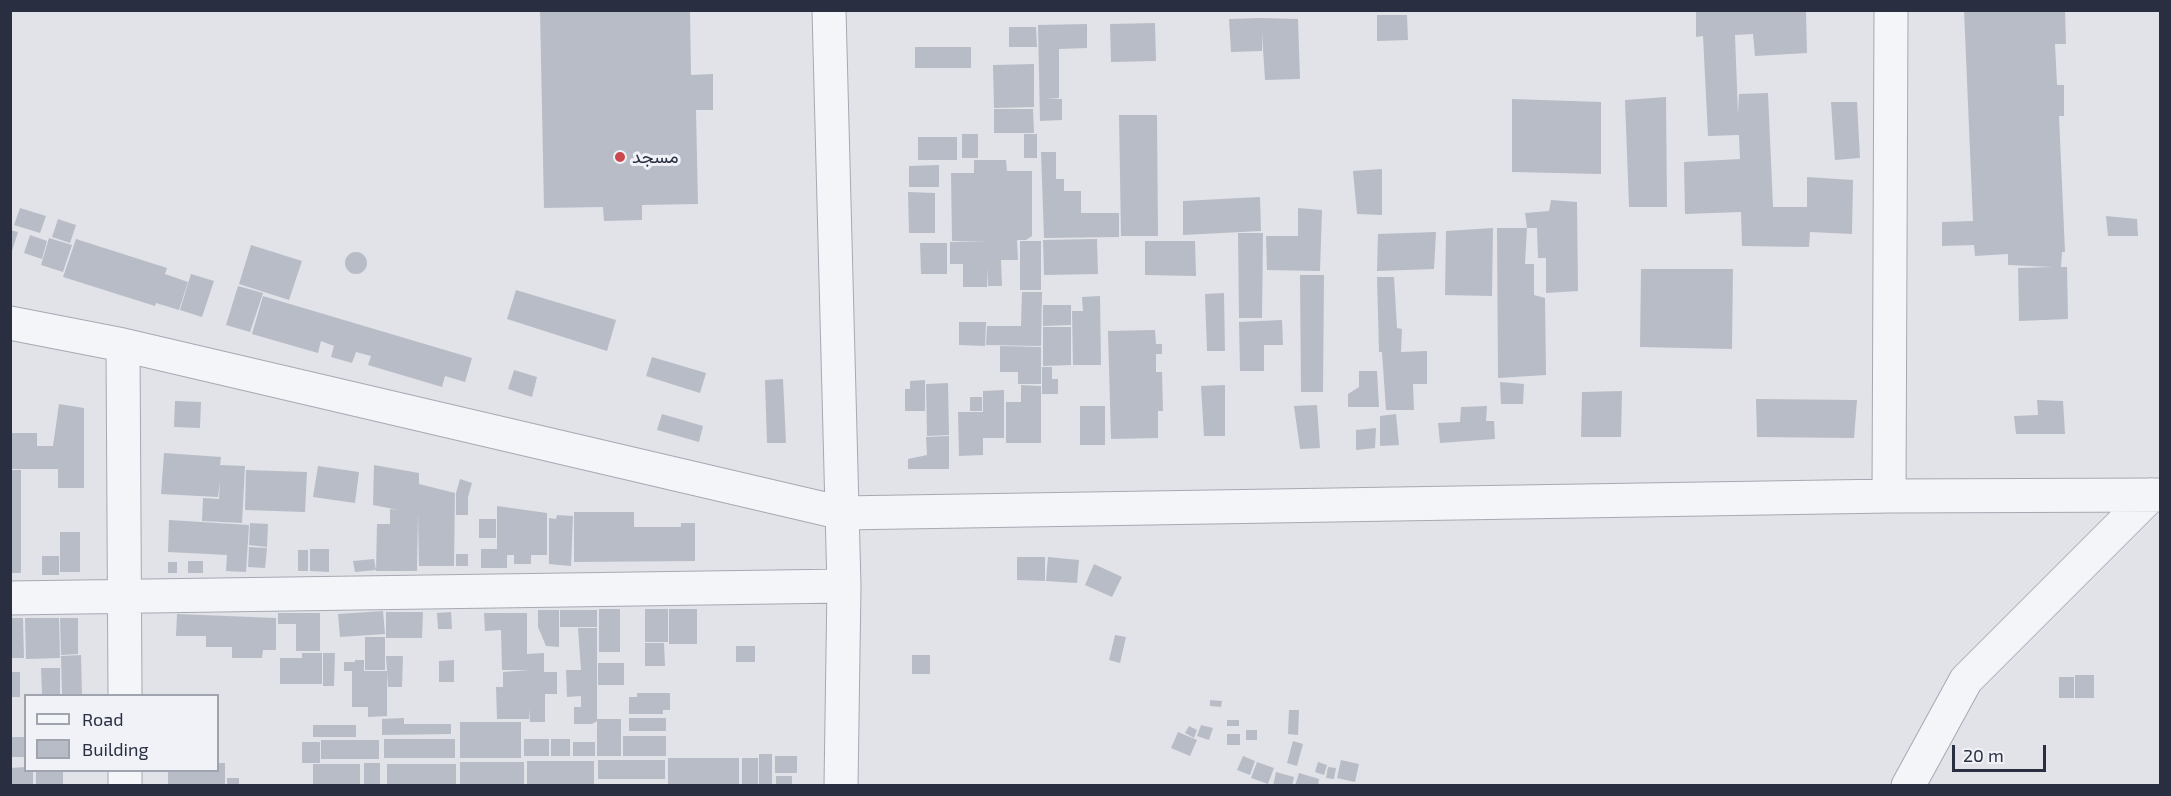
<!DOCTYPE html>
<html>
<head>
<meta charset="utf-8">
<style>
  body { margin:0 }
  #map { position:relative; width:2171px; height:796px; overflow:hidden; background:#e1e3e9; font-family:"Exo 2",sans-serif }
  canvas { display:block }
  .frame { position:absolute; inset:0; border:12px solid #292f41; pointer-events:none }
  .legend { position:absolute; left:24px; top:694px; width:195px; height:78px; box-sizing:border-box; background:#f0f2f7; border:2px solid #a0a4ae; margin:0; padding:8px 10px; list-style:none; font-size:18px; color:#292f41 }
  .legend li { display:flex; align-items:center; gap:12px; height:30px }
  .legend b { width:30px; border:2px solid #a0a4ae }
  .scale { position:absolute; left:1952px; top:745px; width:94px; height:27px; box-sizing:border-box; border:3px solid #292f41; border-top:0; padding-left:8px; font-size:18px; line-height:21px; white-space:nowrap; color:#292f41; -webkit-text-stroke:4px #f0f2f7; paint-order:stroke }
</style>
</head>
<body>
<div id="map">
<canvas width="2171" height="796"></canvas>
<div class="frame"></div>
<ul class="legend">
<li><b style="height:8px;background:#f4f5f8"></b>Road</li>
<li><b style="height:16px;background:#b8bcc6"></b>Building</li>
</ul>
<div class="scale">20 m</div>
</div>
<script>
const c = document.querySelector('canvas').getContext('2d');
c.lineJoin = 'round';
function fillPath(path, color) { c.fillStyle = color; c.fill(path, 'evenodd'); }
function stroke(path, color, width, dash) { c.strokeStyle = color; c.lineWidth = width; c.lineCap = dash ? 'butt' : 'round'; c.setLineDash(dash || []); c.stroke(path); }
function write(font, color, halo, rows, align = 'center') {
  c.font = font + ' "Exo 2",Vazirmatn,sans-serif'; c.lineWidth = 6; c.setLineDash([]); c.textBaseline = 'middle'; c.strokeStyle = halo; c.fillStyle = color; for (const [text, x, y, turn = 0] of rows) {
    c.save(); c.translate(x, y); c.rotate((+turn || 0) * Math.PI / 180); c.textAlign = isNaN(turn) ? turn : align; if (halo) c.strokeText(text, 0, 0); c.fillText(text, 0, 0); c.restore();
  }
}
fillPath(new Path2D(`
  M540,10H690L691,75L713,74V110H696L698,204L642,205V220L604,221L603,207L544,208Z
  M1964,10H2065L2066,44H2055L2057,85H2064V116H2059L2065,252H2062L2061,267H2067L2068,319L2019,321L2018,268L2053,267L2008,265V254L1975,256L1974,245L1942,246V222L1973,221Z
  M1696,12H1806L1807,53L1755,56L1753,34L1735,35L1738,115L1739,94L1768,93L1773,207H1807V177L1853,180L1852,234L1810,232L1809,247L1742,246L1741,212L1685,214L1684,162L1740,159L1739,135L1708,136L1703,36L1696,37Z
  M1377,15H1407L1408,40L1377,41Z
  M1261,18L1298,19L1300,79L1265,80L1262,33V51L1231,52L1229,19Z
  M1155,23L1156,61L1111,62L1110,24Z
  M1087,24V48L1059,49V98L1047,99H1062V120L1040,121L1038,25Z
  M1009,27H1036L1037,47H1009Z
  M915,47H971V68H915Z
  M1034,64V107L994,108L993,65Z
  M1666,97L1667,207H1629L1625,100Z
  M1512,99L1601,102V174L1512,172Z
  M1831,102H1857L1860,158L1835,160Z
  M994,109H1033L1034,133H994Z
  M1119,115H1157L1158,236H1121Z
  M962,134H978V158H962Z
  M1024,134H1037V158H1024Z
  M918,137H957V160H918Z
  M1041,152H1056V179H1064V191H1081V213H1119V237L1044,238Z
  M974,160H1006L1007,171H1032V236L1026,240H1017L1018,260H1001L1002,286H988L987,268V287H963V264H950V242H988L952,241L951,173H974Z
  M939,165V187H909V166Z
  M1382,169V215L1357,214L1353,171Z
  M908,192L935,193V233H909Z
  M1260,197L1261,231L1183,235V201Z
  M1551,200L1577,202L1578,291L1546,293V258H1538L1537,228H1527L1525,213L1549,211Z
  M20,208L46,216L40,233L14,225Z
  M1298,208L1322,210L1320,271L1267,270L1266,236H1298Z
  M2106,216L2137,219L2138,236H2108Z
  M58,219L76,225L70,243L52,237Z
  M1493,228L1492,296L1445,295L1446,231Z
  M1497,228H1527L1525,264H1534V295L1545,298L1546,375L1498,378Z
  M10,230L18,232L11,254H10Z
  M1436,232L1434,269L1377,271L1378,234Z
  M1238,233H1263L1262,318H1239Z
  M30,235L47,241L42,259L24,253Z
  M49,238L72,245L63,272L41,265Z
  M76,239L167,268L165,274L188,282L179,310L156,303L155,306L63,277Z
  M1097,239L1098,274L1044,275L1043,240Z
  M1020,241H1041V290H1020Z
  M1145,241H1195L1196,276L1145,275Z
  M920,243H947V274H921Z
  M251,245L302,261L289,300L239,284Z
  M345 263a11 11 0 1 1 22 0a11 11 0 1 1-22 0Z
  M1641,269H1733L1732,349L1640,347Z
  M191,274L214,281L202,317L180,310Z
  M1300,275H1324L1323,392H1301Z
  M1377,277H1394L1397,328L1402,329L1401,352L1427,351V384H1413L1414,410H1386L1382,352H1379Z
  M238,286L263,293L250,332L226,325Z
  M516,290L616,320L607,351L507,319Z
  M1022,292H1042L1041,346L986,345L987,326H1021Z
  M1224,293L1225,351H1207L1205,294Z
  M263,296L472,358L465,382L445,376L442,387L368,365L371,356L356,352L352,363L331,357L334,346L321,341L318,353L252,334Z
  M1100,296L1101,365H1073L1072,311H1083L1082,297Z
  M1043,305H1071V325L1043,326Z
  M1282,320L1283,345H1264V371H1240L1239,322Z
  M959,322H986L985,346L959,345Z
  M1043,327H1071V365L1043,366Z
  M1155,330L1156,344H1162V354H1156V372H1162L1163,411H1158V438L1111,439L1108,331Z
  M1000,346L1041,347V384H1018V372H1000Z
  M652,357L706,373L700,393L646,376Z
  M1042,367H1052V379H1058V394H1042Z
  M514,370L537,377L532,397L508,389Z
  M1359,371H1377L1379,407H1348V394L1359,387Z
  M783,379L786,443H767L765,380Z
  M925,380V411H905V389H910V381Z
  M1500,382L1524,384L1523,404H1501Z
  M948,383L949,435L927,436L926,384Z
  M1021,385L1041,386V443H1006V402H1021Z
  M1225,385V436H1204L1201,386Z
  M1004,390V438H983V455L959,456L958,412H983V391Z
  M1622,391L1621,437H1581L1582,392Z
  M970,397H982V411H970Z
  M1756,399L1857,400L1854,438L1757,437Z
  M2037,400L2063,401L2065,434H2016L2014,416L2038,415Z
  M175,401L201,402L200,428L174,427Z
  M59,404L84,408V488H58V469H10V433H37V446H53Z
  M1317,405L1320,448L1300,449L1294,406Z
  M1080,406H1105V445H1080Z
  M1487,406L1486,421H1494L1495,439L1440,443L1438,423L1460,422L1461,407Z
  M662,414L703,426L699,442L657,430Z
  M1396,414L1399,445L1380,446V416Z
  M1376,428L1375,448L1356,450V430Z
  M949,436V469H908V459L927,455L926,437Z
  M164,453L221,457L220,465L245,466L242,523L202,521L203,498L219,499L220,481L218,497L161,494Z
  M374,465L419,473V484L455,493L454,566H419L418,513L417,571H376L377,524H390V509L399,510L373,505Z
  M318,466L359,472L355,503L313,497Z
  M10,470H21V573H10Z
  M246,470L307,472L305,512L245,510Z
  M460,479L472,483L468,497V515H456V493Z
  M497,506L547,513V555H531V564H514V555H507V568H481V549H497Z
  M574,512H634V527H681V523H695V561L574,562Z
  M557,515L573,516L571,566L549,564V518L556,519Z
  M479,519H496V538H479Z
  M169,520L249,525L246,572L226,571L227,555L168,552Z
  M250,523L268,524L267,547L249,545Z
  M60,532H80V572H60Z
  M249,547L267,548L265,568L248,567Z
  M310,549H329V572L310,571Z
  M298,550H308V571H298Z
  M456,554H468V566H456Z
  M42,556H59V575H42Z
  M1017,557H1045V581L1017,580Z
  M1048,557L1079,560L1077,583L1046,581Z
  M374,559L376,570L355,572L353,561Z
  M188,561H203V573H188Z
  M168,562H177V573H168Z
  M1094,564L1122,577L1112,597L1085,585Z
  M599,609H620V652H599Z
  M645,609H668V642H645Z
  M669,609H697V644H669Z
  M538,610H559V647L546,646L538,627Z
  M560,610H597V627H560Z
  M383,611L385,634L340,637L338,614Z
  M386,612H423L422,638H386Z
  M451,612L452,629H438L437,613Z
  M278,613H320V651H296V624H278Z
  M484,613H527V654L544,653V672H557V694H545V722H530L529,708V719H497L496,687H503V672L529,670H502L501,630L485,631Z
  M177,614L276,618V650H263L262,658H232V647H206V636H176Z
  M10,618H23L24,658H10Z
  M25,618H59L60,658L26,659Z
  M60,618H78V654L61,655Z
  M578,628H597V721L592,724H574V707H581V696L567,697L566,670H581Z
  M1115,635L1126,637L1120,663L1109,660Z
  M365,637H385V670H365Z
  M645,643H664L665,666H645Z
  M736,646H755V662H736Z
  M302,653H322V684H280V658H302Z
  M323,653H335L334,686H323Z
  M81,655L82,696L62,694L61,656Z
  M912,655H930V674H912Z
  M386,656H403L402,687H388Z
  M355,660H364V671H387V716L368,717V707H352V671H344V662H355Z
  M454,660V682H439V661Z
  M598,663H624V685H598Z
  M41,668H60V694H42Z
  M10,672H20V697H10Z
  M2075,675H2094V698H2075Z
  M2059,677H2074V698H2059Z
  M637,693H670V710H663V714H629V697H637Z
  M1210,700L1222,701L1221,707L1210,706Z
  M1289,710H1299L1298,735L1288,734Z
  M404,718V724H451V734L382,735V719Z
  M629,718H666V731H629Z
  M597,719H621V756H597Z
  M1227,720H1239V726H1227Z
  M460,722H521V758H460Z
  M313,725H356V737H313Z
  M1201,725L1213,728L1209,740L1197,736Z
  M1189,726L1197,730L1194,738L1185,733Z
  M1246,730H1257V740H1246Z
  M1178,732L1197,740L1190,756L1171,748Z
  M1227,734H1240V745H1227Z
  M623,736H666V756H623Z
  M12,737H26V757H12Z
  M384,739H455V758H384Z
  M524,739H549V756H524Z
  M551,739H570V756H551Z
  M321,740H379V759H321Z
  M1293,741L1303,744L1297,766L1287,763Z
  M302,742H320V763H302Z
  M573,742H595V756H573Z
  M759,754H772V786H759Z
  M775,756H797V773H775Z
  M1243,756L1255,761L1250,775L1237,770Z
  M668,758H739V786H668Z
  M742,758H758V786H742Z
  M598,760H665V779H598Z
  M1341,760L1359,764L1355,782L1337,778Z
  M527,761H594V786H527Z
  M460,762H524V786H460Z
  M1257,762L1274,768L1268,784L1251,778Z
  M1318,762L1327,765L1324,775L1315,772Z
  M218,763H225V786H168V770H218Z
  M364,763H380V786H364Z
  M313,764H360V784L313,786Z
  M387,764H456V786H387Z
  M26,767V770H33V786H10V768Z
  M1328,767L1336,768L1334,779L1326,778Z
  M36,770H63V786H36Z
  M1276,772L1294,777L1292,786H1273Z
  M1299,773L1319,779L1318,786H1295Z
  M776,776H792V786H776Z
  M227,778H239V786H227Z`), '#b8bcc6');
const minor = new Path2D(`
  M829,10L844,586L841,786
  M10,323L123,345L842,513L1889,496L2160,495
  M123,345L125,696
  M1889,496L1891,10
  M10,598L844,586
  M125,786V770
  M1908,786L1966,680L2151,495`);
stroke(minor, '#a6a9b3', 35);
stroke(minor, '#f4f5f8', 33);
for (const [x, y, r, color] of [
  [620,157,6,"#cc484c"]
]) { const dot = new Path2D(); dot.arc(x, y, r, 0, 2 * Math.PI); c.fillStyle = color; c.fill(dot); stroke(dot, '#f0f2f7', 2); }
write('18px', '#292f41', '#f0f2f7', [
  ["مسجد",632,157]
], 'left');
</script>
</body>
</html>
